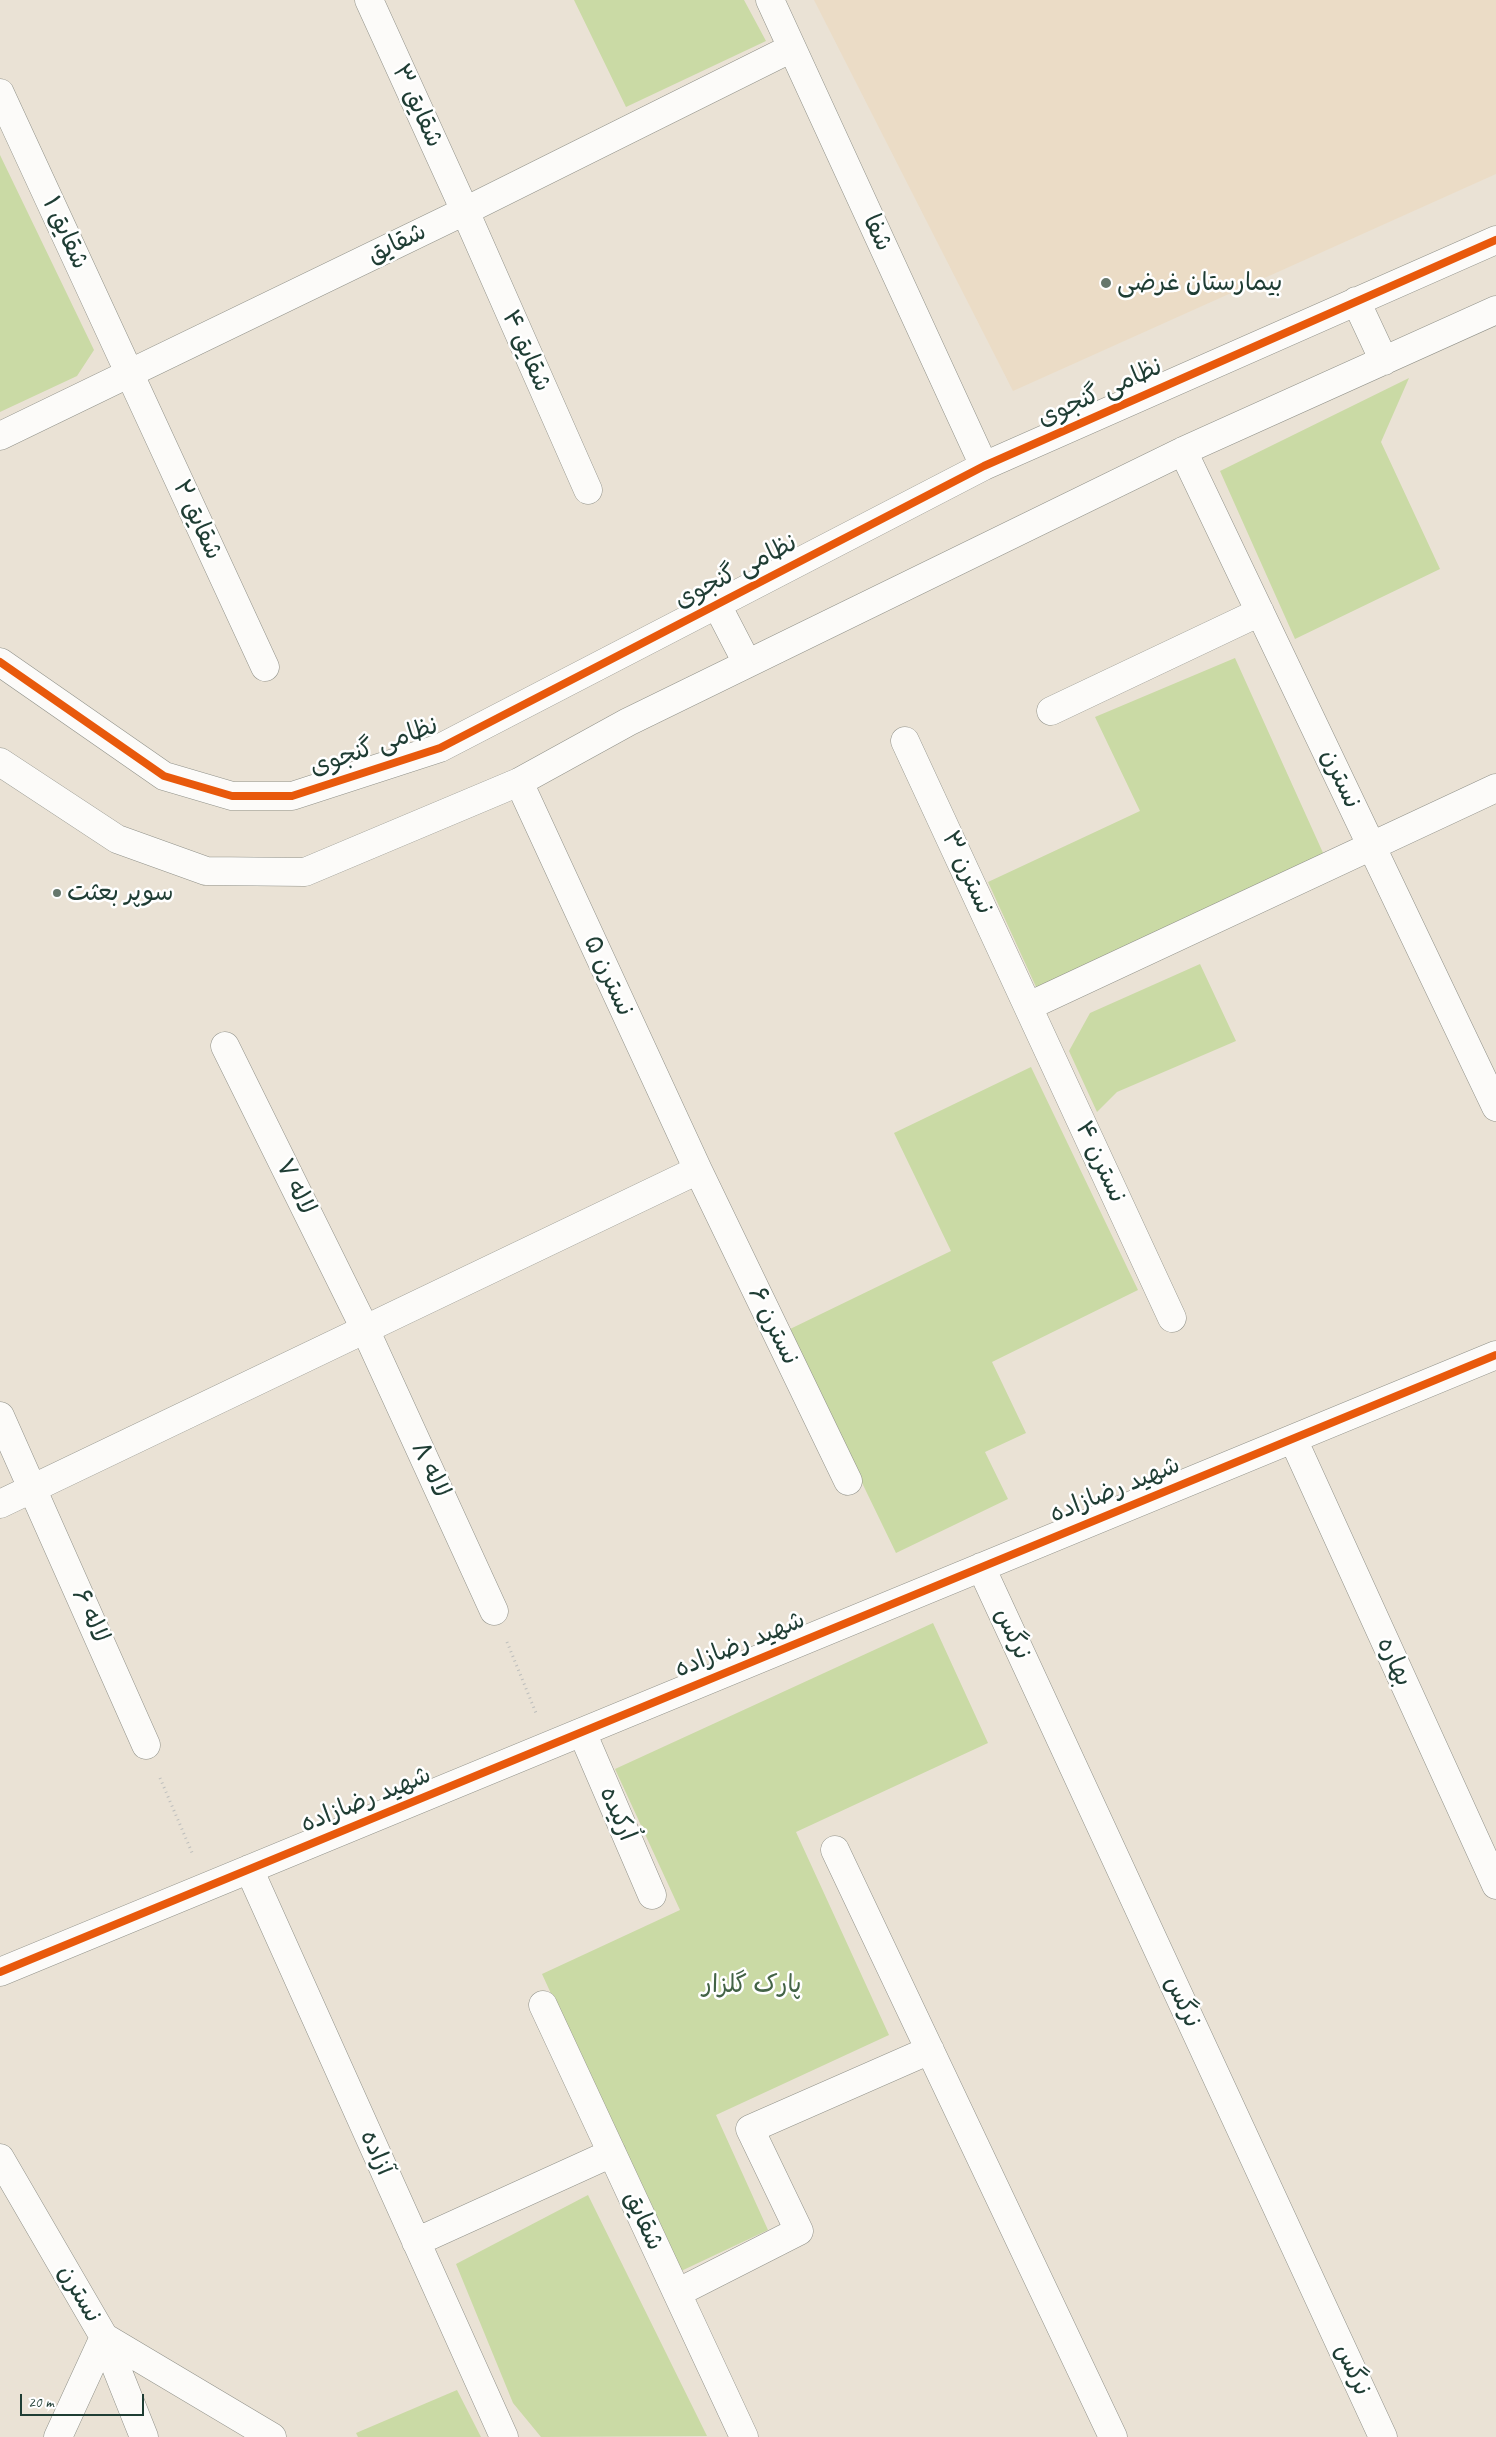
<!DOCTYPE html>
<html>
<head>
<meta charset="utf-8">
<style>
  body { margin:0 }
  #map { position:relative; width:1496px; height:2437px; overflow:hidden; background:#eae2d5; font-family:Caveat,sans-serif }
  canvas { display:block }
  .scale { position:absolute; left:20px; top:2394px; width:124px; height:22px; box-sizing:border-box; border:2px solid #1f3d34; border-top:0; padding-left:6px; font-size:15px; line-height:18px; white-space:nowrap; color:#1f3d34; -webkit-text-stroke:4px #fff; paint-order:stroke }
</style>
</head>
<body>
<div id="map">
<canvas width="1496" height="2437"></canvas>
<div class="scale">20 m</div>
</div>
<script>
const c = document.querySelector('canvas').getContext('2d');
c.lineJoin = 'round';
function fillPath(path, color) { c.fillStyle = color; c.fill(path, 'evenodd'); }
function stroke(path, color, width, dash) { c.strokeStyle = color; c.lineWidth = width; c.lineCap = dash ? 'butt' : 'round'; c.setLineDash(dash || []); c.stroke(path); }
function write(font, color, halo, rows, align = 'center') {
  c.font = font + ' Caveat,"Playpen Sans Arabic",sans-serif'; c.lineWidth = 5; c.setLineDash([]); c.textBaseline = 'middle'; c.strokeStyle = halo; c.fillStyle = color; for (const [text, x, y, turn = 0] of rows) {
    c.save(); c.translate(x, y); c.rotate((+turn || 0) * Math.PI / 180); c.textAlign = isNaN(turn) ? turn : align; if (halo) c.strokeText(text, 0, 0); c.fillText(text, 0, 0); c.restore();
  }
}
fillPath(new Path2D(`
  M814,0H1496V174L1013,391Z`), '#ebdcc6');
fillPath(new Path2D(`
  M574,0H744L766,41L626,107Z
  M0,155L94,350L77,376L0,412Z
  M1409,378L1381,442L1440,569L1295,639L1220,471Z
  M1235,658L1324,855L1037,989L988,882L1140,811L1095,717Z
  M1200,964L1236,1041L1117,1092L1097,1112L1069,1051L1090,1013Z
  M1031,1067L1138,1290L992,1362L1026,1433L985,1452L1008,1499L896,1553L788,1330L951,1251L894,1133Z
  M933,1623L988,1743L796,1832L889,2035L716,2115L768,2230L679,2272L542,1974L680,1910L615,1769Z
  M588,2195L707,2436L541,2437L513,2403L456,2264Z
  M457,2390L481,2437H358L356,2433Z`), '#cadaa5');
const minor = new Path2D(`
  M369,0L465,211L588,490
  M770,0L984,466
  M0,93L265,667
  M1356,301L1384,361
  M0,436L465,211L792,48
  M1183,451L1496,1107
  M717,605L747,663
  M0,662L164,776L232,796H292L440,748L984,466L1496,240
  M1051,711L1260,612
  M905,741L1172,1318
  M0,762L117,839L206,871L305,872L519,782L628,722L1183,451L1496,310
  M519,782L698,1170L848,1481
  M1029,1006L1496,788
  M225,1046L365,1329L494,1611
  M0,1416L146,1745
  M1293,1439L1496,1885
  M0,1504L698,1170
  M981,1567L1383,2437
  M582,1732L652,1895
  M835,1850L1113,2437
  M249,1869L504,2437
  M0,1972L1496,1355
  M543,2005L744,2437
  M0,2158L104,2337L144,2437
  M416,2242L612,2153
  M677,2293L799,2231L750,2129L930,2050
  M58,2437L104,2337L272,2437`);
stroke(minor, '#909189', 29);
stroke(new Path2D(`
  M507,1642L536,1713
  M160,1778L193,1855`), '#bdbebc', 3, [1, 4]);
stroke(minor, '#fcfbf9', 28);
stroke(new Path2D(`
  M0,662L164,776L232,796H292L440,748L984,466L1496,240
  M0,1972L1496,1355`), '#e8590c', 8);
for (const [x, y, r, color] of [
  [1106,283,6,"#66776c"],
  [57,893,5,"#66776c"]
]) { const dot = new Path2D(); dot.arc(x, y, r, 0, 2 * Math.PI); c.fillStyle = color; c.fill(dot); stroke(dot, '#fff', 2); }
write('25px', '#1f3d34', '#fff', [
  ["شقایق ۳",417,106,65],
  ["شقایق ۱",65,233,65],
  ["شفا",877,233,65],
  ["شقایق",397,244,-26],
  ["شقایق ۴",526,351,66],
  ["نظامی گنجوی",1100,393,-24],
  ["شقایق ۲",197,520,65],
  ["نظامی گنجوی",736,572,-27],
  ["نظامی گنجوی",374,747,-19],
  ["نسترن",1340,779,65],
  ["نسترن ۳",967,873,65],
  ["نسترن ۵",608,976,65],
  ["نسترن ۴",1100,1162,65],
  ["لاله ۷",295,1187,64],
  ["نسترن ۶",773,1326,64],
  ["لاله ۸",430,1470,65],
  ["شهید رضازاده",1115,1490,-22],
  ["لاله ۶",90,1616,66],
  ["نرگس",1012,1634,65],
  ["شهید رضازاده",740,1645,-22],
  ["بهاره",1394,1662,65],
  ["شهید رضازاده",366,1800,-22],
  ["اُرکیده",617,1814,67],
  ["نرگس",1182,2002,65],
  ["آزاده",376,2153,66],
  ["شقایق",643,2221,65],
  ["نسترن",79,2294,60],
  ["نرگس",1352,2370,65]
]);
write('25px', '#1f3d34', '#fff', [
  ["بیمارستان غرضی",1117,283],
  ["سوپر بعثت",67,893]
], 'left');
write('25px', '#436346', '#fff', [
  ["پارک گلزار",752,1985]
]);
</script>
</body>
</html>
